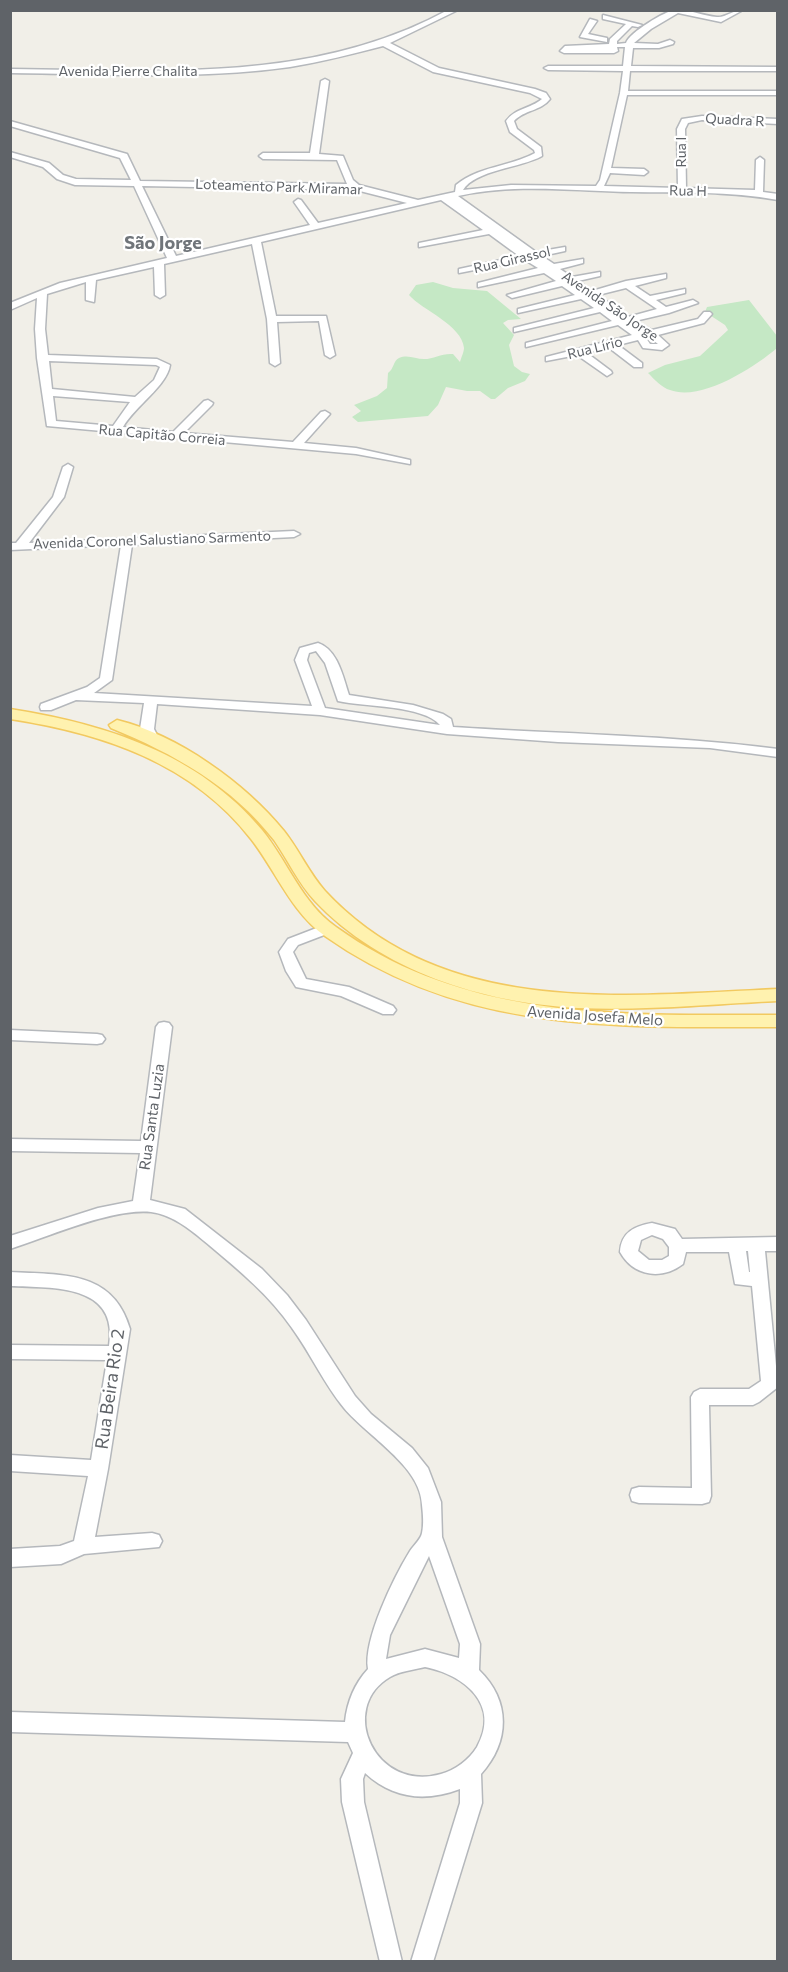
<!DOCTYPE html>
<html>
<head>
<meta charset="utf-8">
<style>
  body { margin:0 }
  #map { position:relative; width:788px; height:1972px; overflow:hidden; background:#f1efe8; font-family:Commissioner,sans-serif }
  canvas { display:block }
  .frame { position:absolute; inset:0; border:12px solid #5f6368; pointer-events:none }
</style>
</head>
<body>
<div id="map">
<canvas width="788" height="1972"></canvas>
<div class="frame"></div>
</div>
<script>
const c = document.querySelector('canvas').getContext('2d');
c.lineJoin = 'round';
function fillPath(path, color) { c.fillStyle = color; c.fill(path, 'evenodd'); }
function stroke(path, color, width, dash) { c.strokeStyle = color; c.lineWidth = width; c.lineCap = dash ? 'butt' : 'round'; c.setLineDash(dash || []); c.stroke(path); }
function write(font, color, halo, rows, align = 'center') {
  c.font = font + ' Commissioner,sans-serif'; c.lineWidth = 4.5; c.setLineDash([]); c.textBaseline = 'middle'; c.strokeStyle = halo; c.fillStyle = color; for (const [text, x, y, turn = 0] of rows) {
    c.save(); c.translate(x, y); c.rotate((+turn || 0) * Math.PI / 180); c.textAlign = isNaN(turn) ? turn : align; if (halo) c.strokeText(text, 0, 0); c.fillText(text, 0, 0); c.restore();
  }
}
fillPath(new Path2D(`
  M433,282L453,288L487,291L521,319L508,320L503,323L514,335L509,345L514,366L522,372L530,374L525,381L508,388L495,399H491L480,391H467L446,387L438,405L428,416L358,422L352,417L361,411L354,405L377,396L387,388L388,373C394,369 393,361 399,358C408,354 415,359 424,359C434,359 442,353 453,354L460,362C461,358 464,352 464,348C462,325 422,310 409,295L416,285Z
  M749,300L777,336V348C755,367 701,402 670,390C662,388 654,379 648,373L665,365L700,356L728,330L725,325L705,312L707,307Z`), '#c5e8c5');
const minor = new Path2D(`
  M448,10H458L390,43L439,68L535,89L546,93L550,99C541,111 524,110 514,121L517,129L541,147L542,156C521,168 475,170 463,190L511,185L596,186L600,180L620,93L623,71L548,70L544,68L548,66H623L625,47H617L618,51L614,53H564L560,51L565,46L609,44L610,39L626,24L603,19V15L642,25L638,27L632,26L617,41V44L626,43C629,33 665,11 675,10C690,9 703,16 717,17C725,18 733,10 743,10L721,22L678,13L651,29L634,43L658,44L670,40L674,42L673,44L659,48H633L631,66L778,67V71H630L628,91H778V95H627L611,168L644,169L648,172L644,175L610,173L604,186L678,188L677,129L682,119L702,116L778,119V124L702,120L688,123L685,129L686,188L755,190L756,160L760,157L764,160L763,192L778,194V200C729,191 680,193 631,192C575,191 514,183 458,196L536,252L565,247V251L542,256L554,264L583,259V263L560,269L572,277L600,272V276L578,281L592,291L626,281L666,274V278L635,286L650,296L685,289V293L656,300L666,307L693,300L698,303L669,313L635,321L652,330L698,319L704,312H710L712,314L704,323L658,335L669,345L662,350L643,348L638,340L618,345L642,363V367H634L608,347L587,353L611,371L612,373L607,376L577,355L546,361V357L632,335L618,325L526,347V343L612,321L600,312L514,332V328L594,308L581,299L518,313V309L575,295L562,286L512,298L507,295L556,281L544,273L478,287V283L538,268L525,260L459,273V269L519,256L489,234L419,247V243L483,230L441,200L261,242L276,316H326L335,355L330,358L325,355L319,321L277,322L280,363L275,366L270,363L267,319L252,244L164,264L165,295L160,298L155,295L154,267L96,280L94,302L86,300V282L47,294L45,329L48,355L157,359L170,365C167,386 135,406 123,427L173,432L204,401L208,400L213,403L212,405L184,433L293,442L321,412L325,411L330,414L304,443L356,448L410,460V464L356,454L47,426L37,358L35,329L37,298L10,310V303L60,283L167,258L134,186L75,185L57,179L43,167L10,157V152L49,163L63,175L76,179L131,180L120,158L10,126V121L127,154L140,181L347,184L337,160L263,159L259,156L263,153H310L321,81L325,79L329,81L319,154L343,156L353,180L359,185L418,200L455,192L456,185C479,166 509,167 535,153L534,150L510,132L506,121C515,108 530,109 542,99L530,93L433,72L383,46C352,54 321,62 290,67C197,80 103,74 10,73V69C160,70 312,84 448,10ZM142,186L356,190L407,203L318,223L301,200L298,199L294,202L310,225L176,256ZM626,288L657,309L628,317L598,295ZM649,337L658,344H650L646,338ZM49,361L156,365L160,367L154,380L135,397L52,389ZM53,396L130,402L113,426L56,421Z
  M590,19L597,21L588,34L607,38V42L580,37Z
  M68,464L73,467L64,497L29,543L294,531L300,534L294,537L132,545L112,680L94,693L312,706L295,660L300,648L318,643C338,650 343,677 349,695L413,705L443,714L451,719L453,727C561,734 670,735 778,749V757L710,748L558,742L447,734L320,715L157,704L154,729L159,739L152,743L147,742L140,729L144,703L76,700L51,710H41L40,707L41,704L87,687L100,678L121,545L10,550V543H16L53,497L63,467ZM316,651L325,663L338,701C364,707 423,705 440,725L325,708L307,660L309,653Z
  M327,924L332,926L334,929L332,932L298,945L293,952L306,979L349,987L393,1006L396,1010L393,1014H383L341,996L296,987L286,971L279,952L288,939Z
  M164,1022L169,1023L172,1027L150,1200L185,1209L262,1269L287,1295L306,1320L355,1396L371,1414L412,1448L428,1468L441,1502L442,1537L480,1644L479,1670C511,1701 510,1742 481,1774L482,1803L433,1962H411L460,1803V1789C426,1802 393,1799 365,1773L363,1779L364,1802L402,1962H380L342,1802L341,1779L353,1753L348,1742L10,1732V1712L345,1722C347,1702 355,1683 368,1669C363,1640 394,1577 410,1551C414,1545 421,1539 422,1533C424,1524 423,1514 422,1505C421,1466 367,1436 344,1408C324,1384 311,1354 292,1328C269,1295 240,1271 209,1245C192,1231 174,1215 151,1212C112,1208 48,1237 10,1249V1236L98,1208L133,1201L140,1153L10,1151V1139L141,1141L156,1027L159,1023ZM429,1556L460,1644L459,1658L425,1649L386,1659L390,1635ZM425,1667C464,1675 501,1704 477,1747C469,1760 455,1770 441,1774C375,1793 337,1708 390,1677C400,1671 413,1670 425,1667Z
  M10,1030L97,1034L102,1035L105,1039L102,1043L97,1044L10,1040Z
  M652,1223L675,1229L682,1239L778,1237V1251H765L778,1387L759,1402L753,1405H709L711,1496L709,1502L702,1504L639,1503L632,1501L630,1495L632,1489L639,1487L692,1488L691,1397L694,1392L700,1389H749L761,1381L752,1286L735,1284L729,1252H686L683,1264C662,1280 634,1277 620,1252C621,1232 635,1226 652,1223ZM652,1235L663,1239L669,1247V1256L662,1260H649L638,1251L641,1240ZM746,1251H748L750,1272H749Z
  M10,1272C62,1275 113,1270 130,1329L108,1469L95,1537L152,1533L159,1535L162,1541L159,1547L84,1554L61,1564L10,1567V1549L60,1546L74,1541L88,1476L10,1471V1455L91,1460L107,1360L10,1359V1345L109,1346C119,1284 54,1288 10,1286Z`);
const major = new Path2D(`
  M10,709C106,724 199,754 262,830C288,862 302,903 336,927C468,1022 623,1015 778,1015V1027C615,1027 464,1034 325,936C291,912 276,871 251,839C192,763 102,733 10,719Z
  M117,720C178,735 245,783 284,831C299,850 309,873 325,891C443,1018 622,996 778,989V1001C712,1004 644,1011 578,1008C483,1003 381,971 315,901C298,883 288,860 274,840C232,786 174,754 111,728L109,725Z`);
stroke(minor, '#b5b8bc', 3);
stroke(major, '#f2c960', 3);
fillPath(minor, '#fff');
fillPath(major, '#fff2af');
write('14px', '#5f6368', '#fff', [
  ["Avenida Pierre Chalita",128,71],
  ["Quadra R",735,120,3],
  ["Rua I",681,152,-90],
  ["Loteamento Park Miramar",279,187,2],
  ["Rua H",688,191,1],
  ["Rua Girassol",512,260,-13],
  ["Avenida São Jorge",610,306,34],
  ["Rua Lírio",595,348,-14],
  ["Rua Capitão Correia",162,435,5],
  ["Avenida Coronel Salustiano Sarmento",152,540,-2]
]);
write('15px', '#5f6368', '#fff', [
  ["Avenida Josefa Melo",595,1016,4],
  ["Rua Santa Luzia",152,1117,-82]
]);
write('bold 18px', '#70757a', '#fff', [
  ["São Jorge",163,243]
]);
write('18px', '#5f6368', '#fff', [
  ["Rua Beira Rio 2",110,1389,-82]
]);
</script>
</body>
</html>
